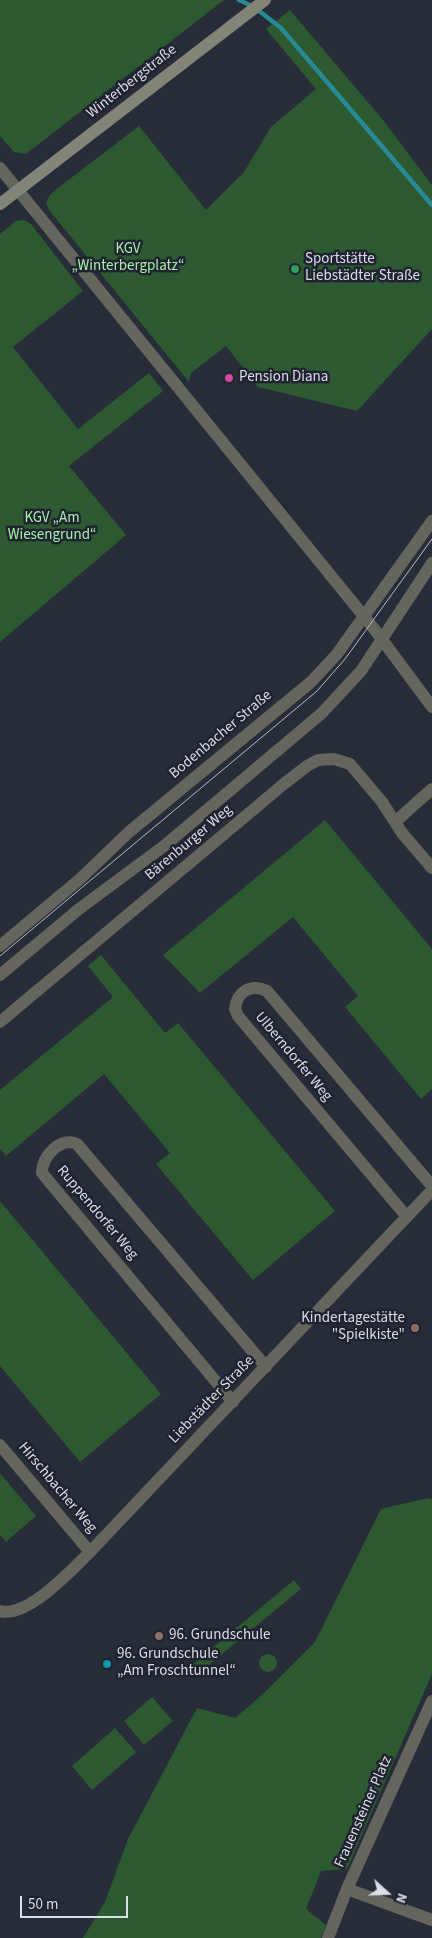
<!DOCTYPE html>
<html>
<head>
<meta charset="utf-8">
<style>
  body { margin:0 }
  #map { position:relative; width:432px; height:1938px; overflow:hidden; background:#272c39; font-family:"Source Sans 3",sans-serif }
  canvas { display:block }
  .north { position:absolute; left:362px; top:1868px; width:50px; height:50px; -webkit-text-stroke:4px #1e232f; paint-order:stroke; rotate:110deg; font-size:14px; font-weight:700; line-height:20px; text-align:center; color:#dadee6 }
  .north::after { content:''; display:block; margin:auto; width:18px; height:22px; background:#dadee6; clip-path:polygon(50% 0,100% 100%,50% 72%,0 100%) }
  .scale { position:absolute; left:20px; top:1896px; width:108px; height:22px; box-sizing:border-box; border:2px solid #dadee6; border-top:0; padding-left:6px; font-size:15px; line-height:18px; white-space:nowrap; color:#dadee6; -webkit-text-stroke:4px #1e232f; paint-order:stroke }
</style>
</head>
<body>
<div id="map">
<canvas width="432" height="1938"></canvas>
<div class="north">N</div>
<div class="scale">50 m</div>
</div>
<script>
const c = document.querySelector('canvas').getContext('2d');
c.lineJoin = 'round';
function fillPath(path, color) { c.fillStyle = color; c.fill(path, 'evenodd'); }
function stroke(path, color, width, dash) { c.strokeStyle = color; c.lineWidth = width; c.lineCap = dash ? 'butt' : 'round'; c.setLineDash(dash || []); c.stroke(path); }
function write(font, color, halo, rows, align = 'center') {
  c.font = font + ' "Source Sans 3",sans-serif'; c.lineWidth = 5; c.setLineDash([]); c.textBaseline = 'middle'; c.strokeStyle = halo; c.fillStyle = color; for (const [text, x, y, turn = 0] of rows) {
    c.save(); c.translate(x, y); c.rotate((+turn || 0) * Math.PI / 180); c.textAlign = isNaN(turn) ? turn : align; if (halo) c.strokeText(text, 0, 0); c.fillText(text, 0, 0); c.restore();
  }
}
fillPath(new Path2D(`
  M0,0H224L26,154L14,152L0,136Z
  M290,10L383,120L432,185V329L357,411L258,387L226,346L191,373L189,382L49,210L46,203L50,195L58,188L139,126L206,210L244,172L271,127L316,89L266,29Z
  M24,220L31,224L83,291L13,347L78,429L149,373L163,391L69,466L126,535L0,642V234L16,221Z
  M325,820L432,949V1089L421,1099L345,1007L358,996L293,917L200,993L163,955Z
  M101,955L165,1033L178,1023L335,1211L253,1280L156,1164L170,1153L104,1074L6,1156L0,1149V1090L113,997L88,966Z
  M0,1201L161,1394L80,1462L0,1366Z
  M0,1473L36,1516L6,1542L0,1535Z
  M428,1498L432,1499V1674L347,1869L321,1871L306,1909L326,1925L321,1938H83L105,1902L128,1839L197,1708L235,1718L264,1693L315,1642L381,1509Z
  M294,1580L301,1589L199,1673L192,1665Z
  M259 1663a9 9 0 1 1 18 0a9 9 0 1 1-18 0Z
  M152,1697L173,1721L144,1745L124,1721Z
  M115,1728L136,1752L92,1790L72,1766Z`), '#2c592f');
stroke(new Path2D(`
  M239,0L254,7L281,28L432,205`), '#288994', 4.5);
stroke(new Path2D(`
  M0,168L375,630L432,707
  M395,822L432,789
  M0,1022L285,783L307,766L318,760L334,759L350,764L382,802L402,833L432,868
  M407,1217L238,1016L235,1009C237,992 250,983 267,991L432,1186
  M233,1402L42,1173C41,1157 61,1136 77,1144L266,1367
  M0,1445L90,1552
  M0,1611C28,1618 71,1570 90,1552L432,1190
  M347,1889L432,1920
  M328,1938L347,1889L432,1701`), '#65645d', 12);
stroke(new Path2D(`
  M0,946L80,879L129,832L311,682L337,654L432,521
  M0,975L79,909L164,846L322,713L361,671L432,563`), '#65645d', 12);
stroke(new Path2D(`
  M0,204L265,0`), '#848378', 12);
stroke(new Path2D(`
  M0,956L317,691L345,659L432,539`), '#b6bac3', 1);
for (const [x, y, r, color] of [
  [295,269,5,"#2e9e5b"],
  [229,378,5,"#d1479c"],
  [415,1328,5,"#8d6e63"],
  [159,1636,5,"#8d6e63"],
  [107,1664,5,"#0f9aa8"]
]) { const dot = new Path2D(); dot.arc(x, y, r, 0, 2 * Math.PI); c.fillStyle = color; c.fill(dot); stroke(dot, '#1e232f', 2); }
write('15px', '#dadee6', '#1e232f', [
  ["Winterbergstraße",132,82,-38],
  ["Bodenbacher Straße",221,735,-40],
  ["Bärenburger Weg",189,843,-40],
  ["Ulberndorfer Weg",293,1057,50],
  ["Ruppendorfer Weg",97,1213,50],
  ["Liebstädter Straße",212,1400,-46],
  ["Hirschbacher Weg",57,1488,50],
  ["Frauensteiner Platz",364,1812,-66]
]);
write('15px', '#a8f0ab', '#1e232f', [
  ["KGV",128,250],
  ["„Winterbergplatz“",128,267],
  ["KGV „Am",52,519],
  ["Wiesengrund“",52,536]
]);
write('15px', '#dadee6', '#1e232f', [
  ["Sportstätte",305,260],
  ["Liebstädter Straße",305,277],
  ["Pension Diana",239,378],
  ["Kindertagestätte",405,1319,"right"],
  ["\"Spielkiste\"",405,1336,"right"],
  ["96. Grundschule",169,1636],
  ["96. Grundschule",117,1655],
  ["„Am Froschtunnel“",117,1672]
], 'left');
</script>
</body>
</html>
